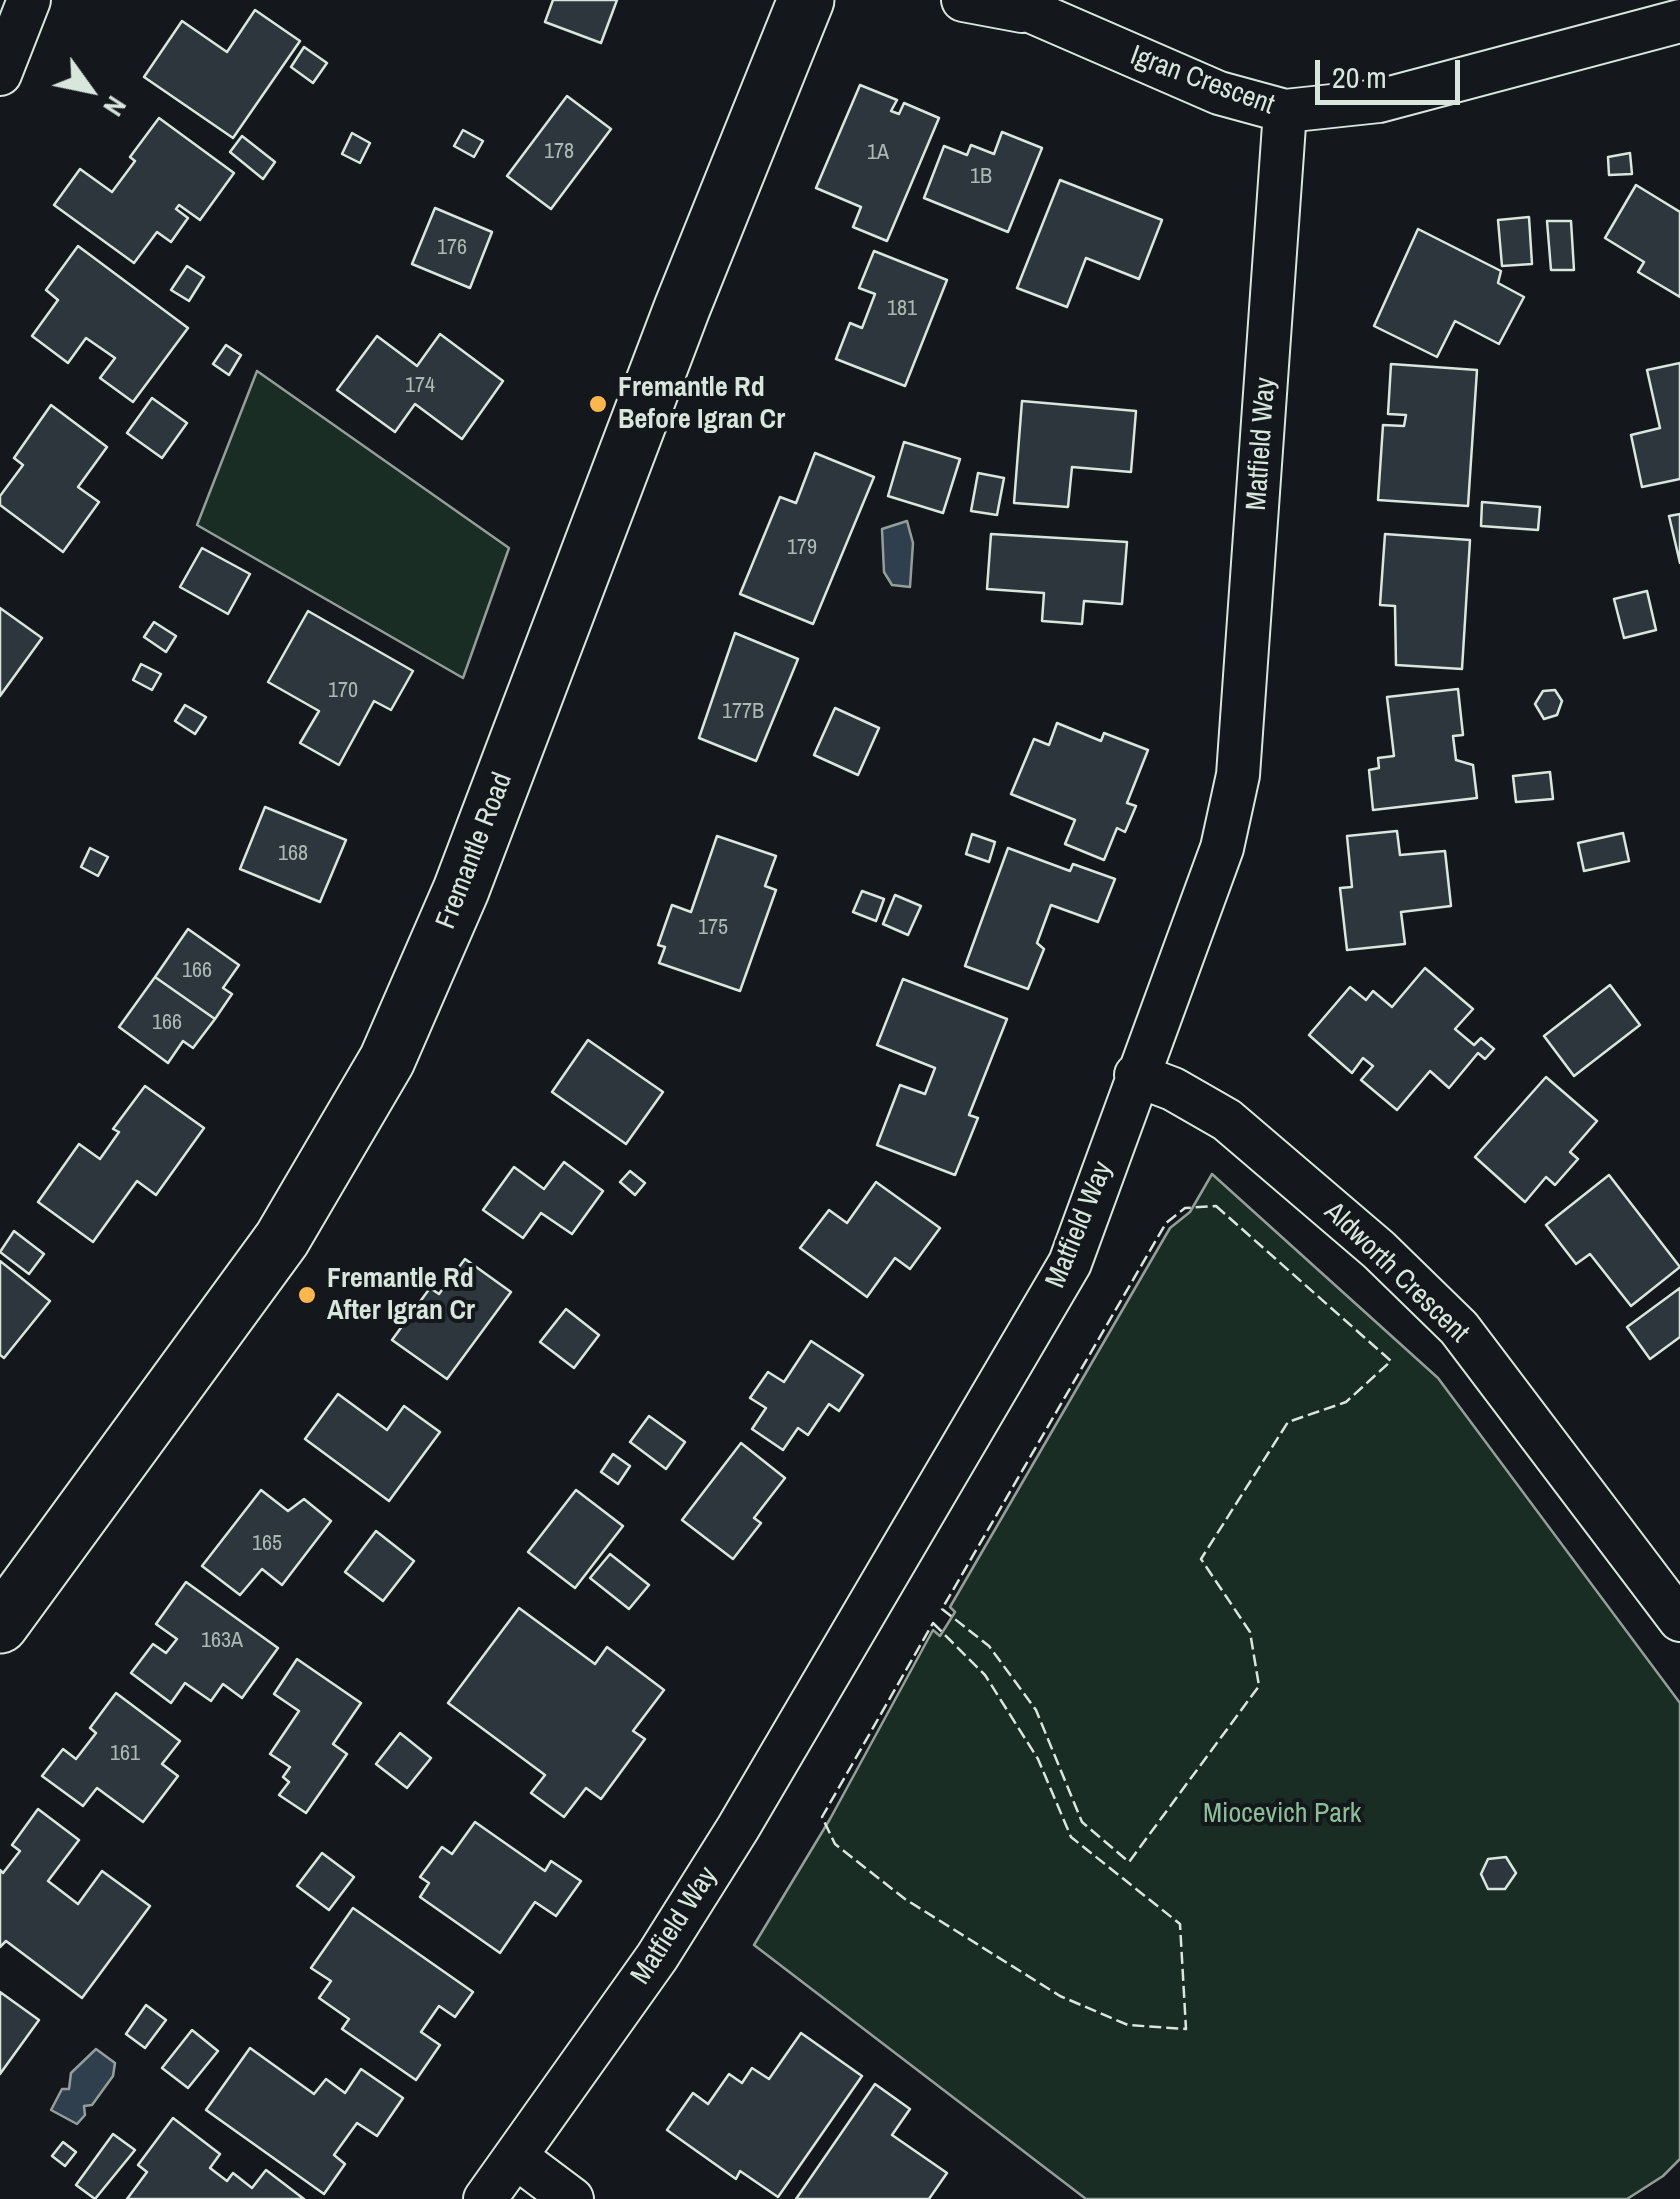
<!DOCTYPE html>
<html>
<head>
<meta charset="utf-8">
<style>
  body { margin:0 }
  #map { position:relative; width:1680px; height:2199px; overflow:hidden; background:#14181c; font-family:"Archivo Narrow",sans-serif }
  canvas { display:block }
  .north { position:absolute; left:40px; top:40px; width:100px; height:100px; -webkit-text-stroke:8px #14181c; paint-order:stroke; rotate:123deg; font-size:28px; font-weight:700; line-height:40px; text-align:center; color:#d8e6dc }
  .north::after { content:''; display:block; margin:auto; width:35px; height:45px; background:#d8e6dc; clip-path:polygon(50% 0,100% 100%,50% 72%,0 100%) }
  .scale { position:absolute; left:1315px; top:60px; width:145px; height:45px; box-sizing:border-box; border:5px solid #d8e6dc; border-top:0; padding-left:12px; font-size:30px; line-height:35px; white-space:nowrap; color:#d8e6dc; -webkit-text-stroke:8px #14181c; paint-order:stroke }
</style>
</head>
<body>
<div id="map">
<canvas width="1680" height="2199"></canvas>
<div class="north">N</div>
<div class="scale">20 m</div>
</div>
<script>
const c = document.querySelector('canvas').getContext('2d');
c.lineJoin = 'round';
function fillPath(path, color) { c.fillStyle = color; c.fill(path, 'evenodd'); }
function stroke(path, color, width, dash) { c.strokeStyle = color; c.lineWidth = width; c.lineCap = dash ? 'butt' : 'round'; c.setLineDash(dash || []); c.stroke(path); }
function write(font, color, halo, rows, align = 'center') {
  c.font = font + ' "Archivo Narrow",sans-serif'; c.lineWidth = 8; c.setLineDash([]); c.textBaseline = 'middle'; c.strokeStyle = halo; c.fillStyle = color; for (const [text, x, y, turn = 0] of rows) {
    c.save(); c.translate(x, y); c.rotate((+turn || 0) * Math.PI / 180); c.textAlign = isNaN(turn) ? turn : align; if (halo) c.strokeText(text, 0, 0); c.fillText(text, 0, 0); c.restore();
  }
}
const green = new Path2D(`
  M257,371L509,548L463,678L197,525Z
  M1212,1174L1438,1378L1680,1703V2159L1663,2176L1627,2199H1086L754,1945L830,1819L933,1630L940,1636L955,1612L950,1607L1170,1228L1190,1212Z`);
fillPath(green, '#1a2d24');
stroke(green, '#939e99', 2.5);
const water = new Path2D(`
  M907,521L913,543L910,587L892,585L884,572L882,529Z
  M96,2049L115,2063L113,2076L92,2105L84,2106L85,2115L77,2124L51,2110L62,2089H69L71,2073Z`);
fillPath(water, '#2f3f4d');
stroke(water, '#939e99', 2.5);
const building = new Path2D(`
  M553,0H617L601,43L545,22Z
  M255,10L300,41L233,138L144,77L182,21L227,52Z
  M304,47L327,63L313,83L291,67Z
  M860,85L897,100L891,111L899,114L904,103L939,118L887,241L853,227L861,207L816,188Z
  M567,96L611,129L551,209L507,176Z
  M159,118L234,173L200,220L179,205L176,209L188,218L171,242L157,232L134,263L54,205L80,169L112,192L135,161L130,157Z
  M463,130L483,141L474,157L454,146Z
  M1002,132L1042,148L1008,232L924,198L944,146L967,155L971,145L994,154Z
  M352,133L370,143L360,163L342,154Z
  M242,136L275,162L263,179L230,152Z
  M1630,153L1632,174L1609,175L1608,157Z
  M1060,180L1162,220L1139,279L1086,258L1067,307L1017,288Z
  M1636,185L1680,212V297L1638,272L1644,262L1605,238Z
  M435,208L492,232L470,288L412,264Z
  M1529,217L1532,264L1502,266L1498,220Z
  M1547,221H1571L1574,270H1551Z
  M1418,229L1501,271L1498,283L1524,297L1499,344L1455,321L1437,357L1374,326Z
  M78,246L188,328L133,402L100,378L115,358L86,338L68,363L32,336L58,300L46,290Z
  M874,251L947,280L905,386L836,359L850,323L862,328L875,294L859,288Z
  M187,266L204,277L189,301L171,290Z
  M440,334L503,381L462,439L415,404L395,432L337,390L377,336L417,366Z
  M226,345L241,355L229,375L213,364Z
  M1680,363V479L1642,487L1631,435L1660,428L1647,370Z
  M1391,364L1477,370L1468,506L1378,500L1383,425L1404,426L1406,415L1388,414Z
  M152,398L187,423L162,458L127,433Z
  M1022,401L1136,411L1131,472L1072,467L1068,507L1014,503Z
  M51,405L107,447L78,487L99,502L63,552L0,505V496L23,465L14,458Z
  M904,442L960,459L943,513L888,496Z
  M815,453L874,477L813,624L740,594L780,497L796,503Z
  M978,473L1004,478L997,515L971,511Z
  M1482,502L1540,507L1538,530L1481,526Z
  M1680,514V563L1669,516Z
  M991,534L1127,542L1122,604L1084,601L1082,624L1042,621L1044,593L987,589Z
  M1385,534L1470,540L1462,669L1396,665L1395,606L1380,605Z
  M202,548L250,574L228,614L180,587Z
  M1647,591L1656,630L1624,638L1614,599Z
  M0,608L42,638L0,696Z
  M308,611L413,671L391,710L374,701L339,765L300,743L319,711L268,682Z
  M154,622L176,636L166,652L144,637Z
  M735,633L798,659L756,761L699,738Z
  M141,664L161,674L152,690L133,680Z
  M1458,689L1463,735L1453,736L1456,760L1473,765L1477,798L1373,810L1369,770L1379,768L1378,758L1394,756L1387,697Z
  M1555,690L1562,701L1557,715L1544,719L1535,704L1543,691Z
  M185,705L206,717L195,734L175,721Z
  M835,708L879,728L858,775L814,755Z
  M1057,723L1101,741L1104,733L1148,750L1127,803L1136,806L1125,832L1117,828L1104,860L1065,844L1075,820L1011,794L1034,739L1049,745Z
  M1550,772L1553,799L1516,802L1513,776Z
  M265,807L346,840L320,902L240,869Z
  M1397,831L1400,855L1445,851L1451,906L1401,912L1405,944L1347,950L1340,888L1352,887L1347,836Z
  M1623,833L1629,861L1584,871L1578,843Z
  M972,834L995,842L989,862L966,854Z
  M717,836L776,856L765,886L776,890L740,991L659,963L665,947L658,945L672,905L691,912Z
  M90,848L108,857L98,876L81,867Z
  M1008,848L1070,871L1073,864L1115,879L1098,922L1051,905L1037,943L1044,949L1028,989L965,966Z
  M862,891L884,899L876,921L853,912Z
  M895,895L921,906L908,935L883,924Z
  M188,929L239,965L223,988L232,994L215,1019L155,977Z
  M1425,968L1473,1009L1455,1029L1474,1045L1481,1038L1494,1049L1485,1059L1478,1053L1449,1088L1430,1071L1397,1110L1361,1080L1373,1066L1363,1058L1352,1073L1309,1035L1350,987L1366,1000L1373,991L1392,1007Z
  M155,977L215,1019L193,1048L183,1041L168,1063L119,1027Z
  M903,979L1007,1019L969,1115L978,1118L955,1175L877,1145L900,1085L925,1094L935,1068L877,1045Z
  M1610,985L1640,1025L1574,1076L1544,1036Z
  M588,1040L663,1092L626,1144L552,1092Z
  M1546,1077L1597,1121L1570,1152L1578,1159L1555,1185L1546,1177L1525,1202L1475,1157Z
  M145,1086L204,1128L156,1195L137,1181L93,1242L38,1202L79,1144L100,1159L119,1132L113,1129Z
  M564,1162L603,1191L572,1234L541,1213L523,1238L483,1210L514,1167L544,1189Z
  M630,1171L645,1183L635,1195L620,1182Z
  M1609,1175L1680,1267L1631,1306L1590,1254L1576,1264L1546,1225Z
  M876,1182L940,1228L910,1269L895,1258L867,1297L800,1248L829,1210L847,1223Z
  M14,1231L44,1254L29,1274L0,1252Z
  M465,1259L511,1292L447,1379L392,1340L430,1288L439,1294Z
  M0,1261L50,1301L4,1358L0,1355Z
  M1680,1288V1337L1650,1359L1627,1327Z
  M566,1309L599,1335L574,1368L540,1342Z
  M811,1341L863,1375L839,1411L829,1404L808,1435L798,1428L783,1450L752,1429L766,1408L750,1398L768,1372L784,1382Z
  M338,1394L387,1430L404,1406L440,1432L389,1501L305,1439Z
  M649,1416L685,1442L666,1469L630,1442Z
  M741,1443L785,1478L754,1518L761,1523L733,1559L682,1520Z
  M613,1454L630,1466L618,1484L601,1472Z
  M261,1490L288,1511L304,1499L331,1521L282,1585L262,1569L240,1595L202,1566Z
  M576,1490L623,1526L575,1588L528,1552Z
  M376,1531L414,1561L383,1601L345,1572Z
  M610,1554L649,1585L629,1609L590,1578Z
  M186,1582L278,1648L242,1698L223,1684L211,1701L185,1683L171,1703L131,1673L153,1644L166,1653L177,1639L156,1624Z
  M519,1608L595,1664L607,1647L664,1690L633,1731L645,1739L601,1799L586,1788L564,1817L531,1793L545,1775L448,1703Z
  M297,1659L361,1703L333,1744L347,1754L306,1813L279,1795L289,1782L283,1777L290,1767L270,1754L299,1711L274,1694Z
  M116,1693L180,1741L162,1764L178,1776L143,1822L97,1788L83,1806L42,1776L63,1749L76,1759L96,1733L90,1728Z
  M400,1733L431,1758L407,1788L376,1764Z
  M38,1809L79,1840L48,1881L78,1904L102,1871L150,1906L82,1998L6,1941L0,1947V1870L3,1873L20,1851L12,1845Z
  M475,1822L545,1871L551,1861L581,1881L556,1916L535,1902L500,1953L420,1897L429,1883L420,1877L442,1847L452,1854Z
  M322,1853L354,1877L329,1910L297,1886Z
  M1506,1857L1516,1873L1505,1889H1488L1481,1874L1488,1859Z
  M353,1908L473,1992L455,2017L439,2006L421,2032L440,2045L416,2080L342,2029L349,2019L319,1998L331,1981L311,1968Z
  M0,1992L39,2020L0,2074Z
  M146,2005L166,2020L145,2048L126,2034Z
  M192,2030L218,2051L188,2088L162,2068Z
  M801,2033L862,2076L778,2197L740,2171L736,2179L667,2130L693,2093L708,2104L729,2074L742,2083L752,2068L769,2079Z
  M250,2048L314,2094L326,2079L345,2093L361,2069L403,2098L377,2136L357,2123L334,2155L345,2164L324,2194L206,2110Z
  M875,2084L910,2109L892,2135L947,2173L929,2199H796Z
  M173,2118L220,2154L210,2168L227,2181L233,2173L252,2188L266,2170L304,2199H127L147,2172L138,2165Z
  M113,2134L135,2150L95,2199L76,2185Z
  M63,2142L76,2152L65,2166L52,2156Z`);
fillPath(building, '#2c363c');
stroke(building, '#d8e6dc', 2.5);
const street = new Path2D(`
  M963,0L1022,11
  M1005,0L1219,93L1285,111L1379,101L1680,21
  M0,74L29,0
  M1136,1075L1173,1089L1227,1120L1379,1250L1459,1328L1680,1620
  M516,2157L572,2199
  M485,2199L657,1957L738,1828L1070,1263L1222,848L1238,775L1285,111`);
const primary = new Path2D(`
  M0,1625L282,1239L387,1060L461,890L682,308L806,0`);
stroke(street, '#d8e6dc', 46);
stroke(primary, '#d8e6dc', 59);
stroke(street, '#14181c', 42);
stroke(primary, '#14181c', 55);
stroke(new Path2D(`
  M1216,1206L1391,1361L1346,1402L1288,1422L1201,1559L1250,1632L1259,1686L1129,1862L1082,1822L1036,1710L989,1646L942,1609L1166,1223L1185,1208Z
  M933,1623L985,1675L1038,1759L1071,1837L1180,1924L1186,2029L1128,2025L1060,1996L905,1899L835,1844L822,1817Z`), '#d8e6dc', 2.5, [12, 5]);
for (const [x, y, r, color] of [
  [598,404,10,"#ffb74d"],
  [307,1295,10,"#ffb74d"]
]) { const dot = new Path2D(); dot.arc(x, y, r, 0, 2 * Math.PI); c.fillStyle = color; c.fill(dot); stroke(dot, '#14181c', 4); }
write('22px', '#adbab4', null, [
  ["178",559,152],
  ["1A",878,153],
  ["1B",981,177],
  ["176",452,248],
  ["181",902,309],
  ["174",420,386],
  ["179",802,548],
  ["170",343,691],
  ["177B",743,712],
  ["168",293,854],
  ["175",713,928],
  ["166",197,971],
  ["166",167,1023],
  ["165",267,1544],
  ["163A",222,1641],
  ["161",125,1754]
]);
write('28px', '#d8e6dc', '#14181c', [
  ["Igran Crescent",1202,81,20],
  ["Matfield Way",1262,444,-86],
  ["Fremantle Road",475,851,-69],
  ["Matfield Way",1080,1225,-68],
  ["Aldworth Crescent",1396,1273,44],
  ["Matfield Way",675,1926,-57]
]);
write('bold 28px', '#d8e6dc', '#14181c', [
  ["Fremantle Rd",618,388],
  ["Before Igran Cr",618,420],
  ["Fremantle Rd",327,1279],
  ["After Igran Cr",327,1311]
], 'left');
write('28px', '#8ac095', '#14181c', [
  ["Miocevich Park",1282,1814]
]);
</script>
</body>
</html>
